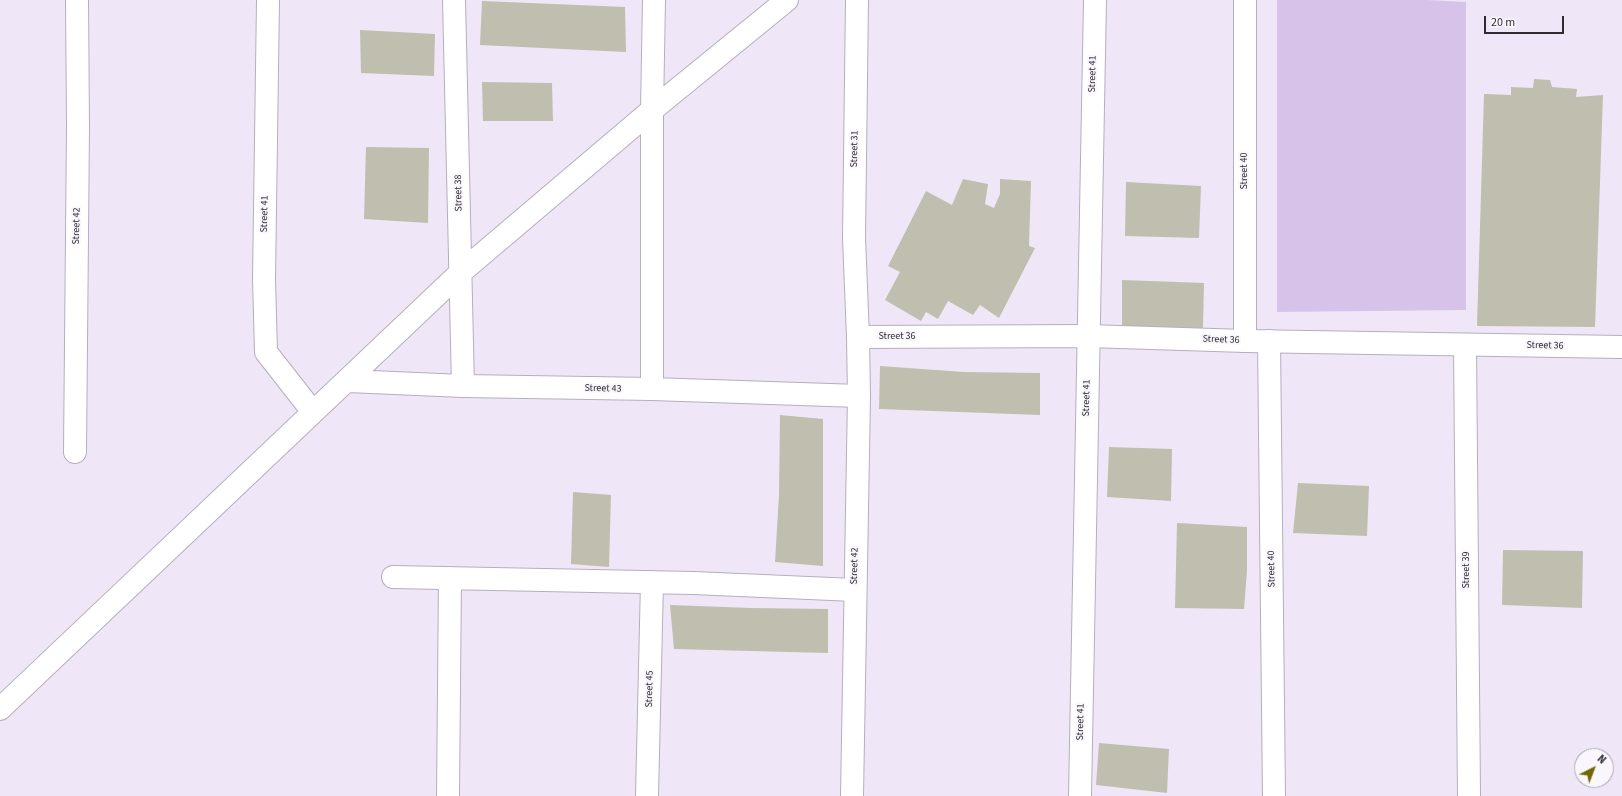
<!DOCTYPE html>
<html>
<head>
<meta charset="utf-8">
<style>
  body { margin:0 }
  #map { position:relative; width:1622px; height:796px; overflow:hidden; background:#efe7f7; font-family:"Source Sans 3",sans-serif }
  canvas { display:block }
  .north { position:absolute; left:1574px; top:748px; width:40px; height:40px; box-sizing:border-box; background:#faf6fd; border:1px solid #a8a5ab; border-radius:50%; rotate:42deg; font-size:11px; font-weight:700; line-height:16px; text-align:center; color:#2e2b31 }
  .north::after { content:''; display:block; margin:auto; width:14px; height:18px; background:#736800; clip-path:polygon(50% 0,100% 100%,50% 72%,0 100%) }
  .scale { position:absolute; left:1484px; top:16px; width:80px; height:18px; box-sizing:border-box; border:2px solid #2e2b31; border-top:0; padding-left:5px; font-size:12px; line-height:14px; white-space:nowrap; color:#2e2b31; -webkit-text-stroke:3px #faf6fd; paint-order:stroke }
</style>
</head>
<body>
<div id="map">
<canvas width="1622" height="796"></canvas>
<div class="north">N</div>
<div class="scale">20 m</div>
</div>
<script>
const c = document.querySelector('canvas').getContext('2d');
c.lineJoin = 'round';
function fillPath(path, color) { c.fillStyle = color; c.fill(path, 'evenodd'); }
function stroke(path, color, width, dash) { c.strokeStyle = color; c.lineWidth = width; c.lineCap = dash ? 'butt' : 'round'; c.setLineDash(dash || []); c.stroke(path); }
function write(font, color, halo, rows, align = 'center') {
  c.font = font + ' "Source Sans 3",sans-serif'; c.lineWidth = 4; c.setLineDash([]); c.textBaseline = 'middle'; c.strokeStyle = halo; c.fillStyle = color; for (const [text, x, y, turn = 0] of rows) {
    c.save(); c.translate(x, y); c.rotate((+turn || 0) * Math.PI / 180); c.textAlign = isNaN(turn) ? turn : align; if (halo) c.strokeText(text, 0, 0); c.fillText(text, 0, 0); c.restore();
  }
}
fillPath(new Path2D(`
  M1277,0H1427L1466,2V310L1277,312Z`), '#d7c3e9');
fillPath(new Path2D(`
  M482,1L625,7L626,52L480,45Z
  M360,30L435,34L434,76L361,73Z
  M1534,79L1550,80L1552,87L1577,89L1576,97L1603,95L1595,327L1477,326L1484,94L1511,95V87L1533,88Z
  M482,82L552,83L553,121H483Z
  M366,147L429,148L428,223L364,219Z
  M963,179L988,184L985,204L994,208L1000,194V179L1031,181L1029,246L1035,248L999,318L980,305L973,315L948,301L938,319L926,312L921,321L885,300L900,272L888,266L926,191L952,205Z
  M1126,182L1201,186L1199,238L1125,236Z
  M1122,280L1204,283L1203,328L1122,327Z
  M880,366L964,372L1040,373V415L879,409Z
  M780,415L823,419V566L775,562L779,495Z
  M1109,447L1172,449L1171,501L1107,497Z
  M1298,483L1369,486L1367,536L1293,533Z
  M573,492L611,495L609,567L571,564Z
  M1177,523L1247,527V571L1244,609L1175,608Z
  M1503,550L1583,551L1582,608L1502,605Z
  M670,605L751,608L828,609V653L674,649Z
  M1099,743L1169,749L1167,793L1096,785Z`), '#c0beae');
const street = new Path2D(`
  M268,0L264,279L266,352L313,412
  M454,0L463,386
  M1245,0V341
  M1269,341L1274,796
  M1465,345L1469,796
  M348,381L463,386L652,389L859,396
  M652,389V110L654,0
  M75,452L78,126L77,0
  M393,577L693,583L855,590
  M0,709L460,273L652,110L787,0
  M448,796L450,578
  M647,796L652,582
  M1080,796L1095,0`);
const secondary = new Path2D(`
  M857,0L854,238L858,337L1088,336L1245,341L1622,347
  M852,796L859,396L858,337`);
stroke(street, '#b6aebd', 24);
stroke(secondary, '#b6aebd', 24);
stroke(street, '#fff', 22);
stroke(secondary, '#fff', 22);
write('10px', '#2e2b31', '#faf6fd', [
  ["Street 41",1093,74,-89],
  ["Street 31",855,149,-89],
  ["Street 40",1245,171,-90],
  ["Street 38",459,193,-91],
  ["Street 41",265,214,-89],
  ["Street 42",77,226,-89],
  ["Street 36",897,337],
  ["Street 36",1221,340,2],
  ["Street 36",1545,346,1],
  ["Street 43",603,389,1],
  ["Street 41",1087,398,-89],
  ["Street 42",855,566,-89],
  ["Street 40",1272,569,-91],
  ["Street 39",1467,570,-90],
  ["Street 45",650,689,-89],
  ["Street 41",1081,722,-89]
]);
</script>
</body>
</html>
